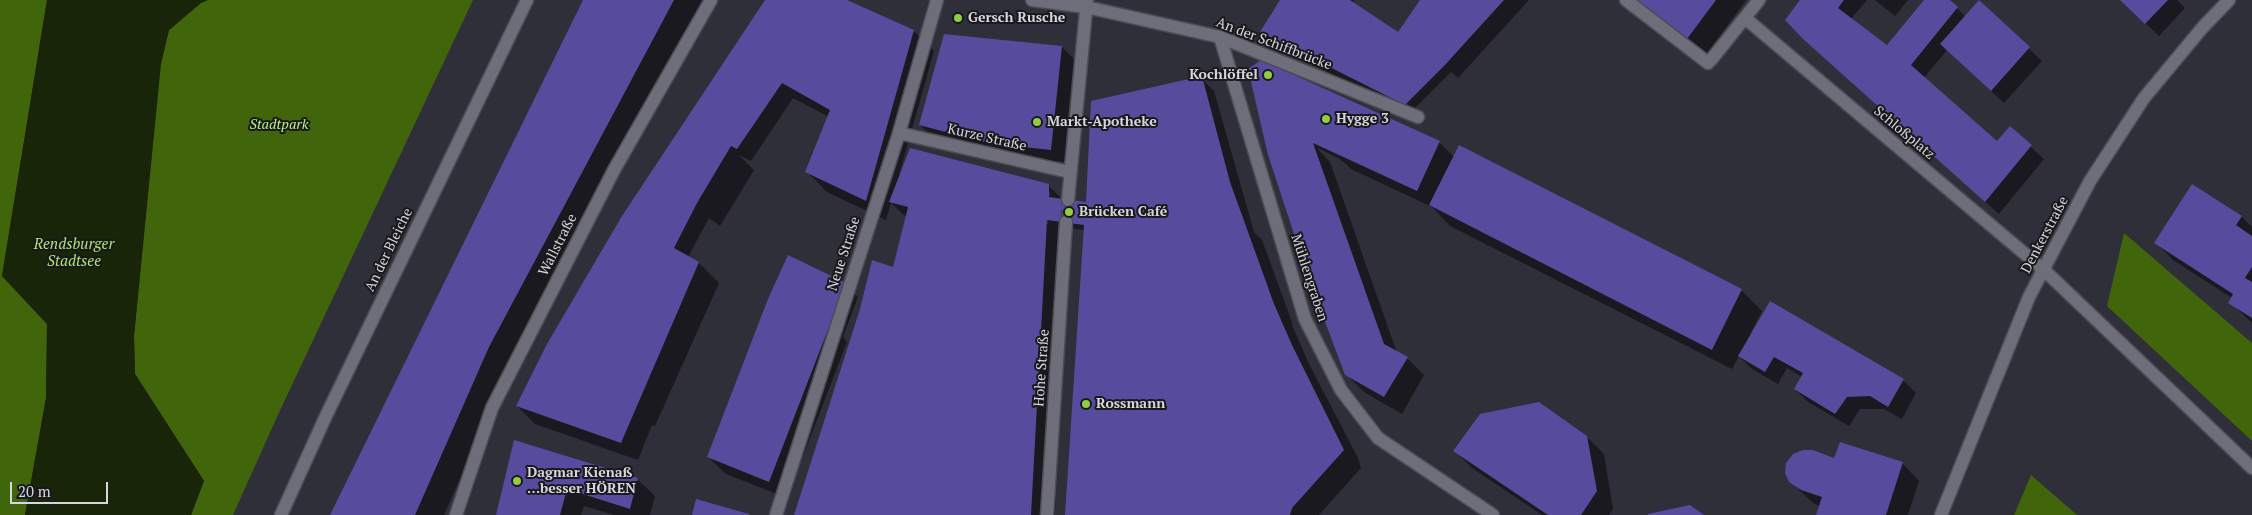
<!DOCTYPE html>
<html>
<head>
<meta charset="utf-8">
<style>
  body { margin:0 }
  #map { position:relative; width:2252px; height:515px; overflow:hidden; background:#2f2f3a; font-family:"PT Serif",serif }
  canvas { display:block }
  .scale { position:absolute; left:10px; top:482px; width:98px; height:22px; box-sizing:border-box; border:2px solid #d6d6dd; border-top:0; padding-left:6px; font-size:15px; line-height:18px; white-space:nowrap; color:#d6d6dd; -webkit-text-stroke:4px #18181d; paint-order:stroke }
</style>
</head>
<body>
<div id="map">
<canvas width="2252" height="515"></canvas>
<div class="scale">20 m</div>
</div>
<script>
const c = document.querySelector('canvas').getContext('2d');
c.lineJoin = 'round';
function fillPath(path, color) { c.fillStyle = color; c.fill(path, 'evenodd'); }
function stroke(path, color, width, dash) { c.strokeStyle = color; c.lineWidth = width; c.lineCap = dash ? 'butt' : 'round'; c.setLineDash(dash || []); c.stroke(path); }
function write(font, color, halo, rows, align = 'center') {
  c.font = font + ' "PT Serif",serif'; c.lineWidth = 4; c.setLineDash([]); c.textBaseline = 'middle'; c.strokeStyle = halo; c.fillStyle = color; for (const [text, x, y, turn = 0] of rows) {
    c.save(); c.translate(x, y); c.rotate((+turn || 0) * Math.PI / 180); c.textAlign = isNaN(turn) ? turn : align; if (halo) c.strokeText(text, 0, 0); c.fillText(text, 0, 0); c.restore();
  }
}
fillPath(new Path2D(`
  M0,0H47L2,276L47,324L46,398L25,515H0Z
  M208,0H473L276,419L233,515H191L204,481L135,374L134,336L160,66L169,30L202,2Z
  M2124,233L2252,343V441L2107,306Z
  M2031,475L2077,515H2014Z`), '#40650b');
fillPath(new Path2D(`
  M47,0H208L201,3L169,30L161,64L134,336L135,374L204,481L191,515H25L46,398L47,324L2,276Z`), '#182508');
fillPath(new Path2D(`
  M586,0H713L509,367L444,515H332Z
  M767,0H844L914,31L934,51L899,175H901L1049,186L1064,201L1087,204L1201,78L1214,91L1254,232L1262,240L1293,325H1292L1309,364L1358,458L1361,468L1319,515H1067L1085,230L1065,228L1058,416L1060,419L1055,515H795L894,268L907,218L891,203L886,220L827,192L807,172L829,117L793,98L751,161L739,155L754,170L720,226L709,218L688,257L699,263L719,283L655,426L652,425L638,460L535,424L517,406ZM1048,192H1050L1048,224H1046Z
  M1282,0H1354L1352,3L1406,40L1421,0H1529L1458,78L1451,72L1412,111L1372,91L1371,94L1274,45L1261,32Z
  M1632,0H1746L1705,56Z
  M1801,0H1867L1851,19L1887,47L1926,0H1948L1966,17L1979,2L2042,61L2004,103L1947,50L1923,79L1997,143L2010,128L2044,159L1999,214L1804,39Z
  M1875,0H1908L1895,16Z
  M2121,0H2177L2185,8L2159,36Z
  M1062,47L1075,60L1064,162L1005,156L938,142L920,125Z
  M1249,70L1439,142L1454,157L1460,147L1741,290L1762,311L1750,334L1752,335L1903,380L1916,393L1902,419L1884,409H1860L1849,426L1808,402L1795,389L1802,377L1787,368L1778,384L1752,369L1739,356L1732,369L1450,226L1432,207L1351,169L1340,159L1316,147L1330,162L1397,353L1407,358L1424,375L1402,414L1364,392L1346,374Z
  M2193,186L2242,217L2252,227V323L2230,302L2232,298L2173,260L2156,243Z
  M789,257L845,284L858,297L843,337L847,342L787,498L726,474L708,457L770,299ZM784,303L837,324L836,327L784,306Z
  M1586,436L1604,454L1613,509L1609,515H1542L1472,468L1455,451Z
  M515,442L637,479L655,496L650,515H614L584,506L581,515H497Z
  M1835,459L1902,463L1919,481L1908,515H1818L1820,506L1814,504L1790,481Z`), '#0007');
fillPath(new Path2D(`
  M583,0H674L489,347L415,515H330Z
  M765,0H847L914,30L866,201L805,172L830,110L782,83L737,149L731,146L697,203L674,248L699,262L621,443L516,406L547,344L622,216Z
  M1280,0H1350L1398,32L1420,0H1504L1444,66L1405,105L1260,32Z
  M1634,0H1716L1687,39Z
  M1800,0H1844L1838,8L1887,45L1924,0H1950L1958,7L1911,65L1997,141L2010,126L2032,145L1985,202L1803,39L1785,20Z
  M1979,0L2030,47L1991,91L1940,44Z
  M2120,0H2168L2145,24Z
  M944,34L1062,46L1051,150L988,143L919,125Z
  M1261,60L1440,141L1417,191L1313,143L1384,344L1408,357L1384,397L1345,375L1309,279L1268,155L1248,69Z
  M1202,76L1230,182L1274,304L1292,345L1344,450L1292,508L1290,515H1065L1084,225L1047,220L1031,515H794L860,309L872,260L893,267L908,207L889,202L910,148L1049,184V197L1086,202L1091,101Z
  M1459,145L1742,289L1712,350L1429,205Z
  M2192,184L2242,216L2236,225L2252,236V267L2245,278L2252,282V318L2228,303L2233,294L2154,243Z
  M788,255L846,283L769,482L707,457L768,299Z
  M1770,301L1904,379L1888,407L1870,396L1847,397L1835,414L1794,389L1803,373L1774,357L1765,372L1738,356Z
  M1539,402L1587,436L1597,491L1581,515H1548L1453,451L1480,414Z
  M514,440L638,478L630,509L567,489L560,515H496Z
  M1840,442L1903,462L1886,515H1816L1822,497L1801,490L1789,482L1785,473L1786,463L1793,454L1803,450H1813L1834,458Z
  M696,499L749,514V515H692Z
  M1690,505L1704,515H1648V514Z`), '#574b9e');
stroke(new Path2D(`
  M1066,222L1068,200`), '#484852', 12, [12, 6]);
const lane = new Path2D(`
  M2044,270L2252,468`);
const street = new Path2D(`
  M1032,0L1086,7L1220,37L1418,117
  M1626,0L1708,63
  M1745,18L2044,270
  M1220,37L1305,319L1341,390L1378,438L1493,515
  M1711,60L1759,0
  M899,133L1069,172
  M1068,200L1087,0
  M456,515L492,408L614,170L711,0
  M776,515L899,133L937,0
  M1047,515L1066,222`);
const secondary = new Path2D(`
  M281,515L325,418L527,0
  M1941,515L2029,297L2090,181L2144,98L2203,27L2229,0`);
stroke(lane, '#4d4c56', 15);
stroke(street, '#4d4c56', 15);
stroke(secondary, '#4d4c56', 15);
stroke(lane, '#6e6e7a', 12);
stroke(street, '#6e6e7a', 12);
stroke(secondary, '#6e6e7a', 12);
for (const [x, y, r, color] of [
  [958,18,5,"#8fcd42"],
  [1268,75,5,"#8fcd42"],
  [1326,119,5,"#8fcd42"],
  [1037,122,5,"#8fcd42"],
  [1069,212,5,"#8fcd42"],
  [1086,404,5,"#8fcd42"],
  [517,481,5,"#8fcd42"]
]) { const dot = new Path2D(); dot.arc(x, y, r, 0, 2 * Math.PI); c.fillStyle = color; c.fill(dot); stroke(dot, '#18181d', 2); }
write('bold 14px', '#d6d6dd', '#18181d', [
  ["Gersch Rusche",968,18],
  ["Kochlöffel",1258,75,"right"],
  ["Hygge 3",1336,119],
  ["Markt-Apotheke",1047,122],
  ["Brücken Café",1079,212],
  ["Rossmann",1096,404],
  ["Dagmar Kienaß",527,473],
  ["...besser HÖREN",527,489]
], 'left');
write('14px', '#d6d6dd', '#18181d', [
  ["An der Schiffbrücke",1274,44,21],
  ["Schloßplatz",1904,133,40],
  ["Kurze Straße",987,138,13],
  ["Denkerstraße",2045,235,-62],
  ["Wallstraße",558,245,-63],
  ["An der Bleiche",389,250,-64],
  ["Neue Straße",844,254,-72],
  ["Mühlengraben",1309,278,72],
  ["Hohe Straße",1042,368,-86]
]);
write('italic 14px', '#baf47e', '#18181d', [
  ["Stadtpark",279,125]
]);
write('italic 15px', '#abe46f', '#18181d', [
  ["Rendsburger",74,245],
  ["Stadtsee",74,262]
]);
</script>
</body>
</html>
